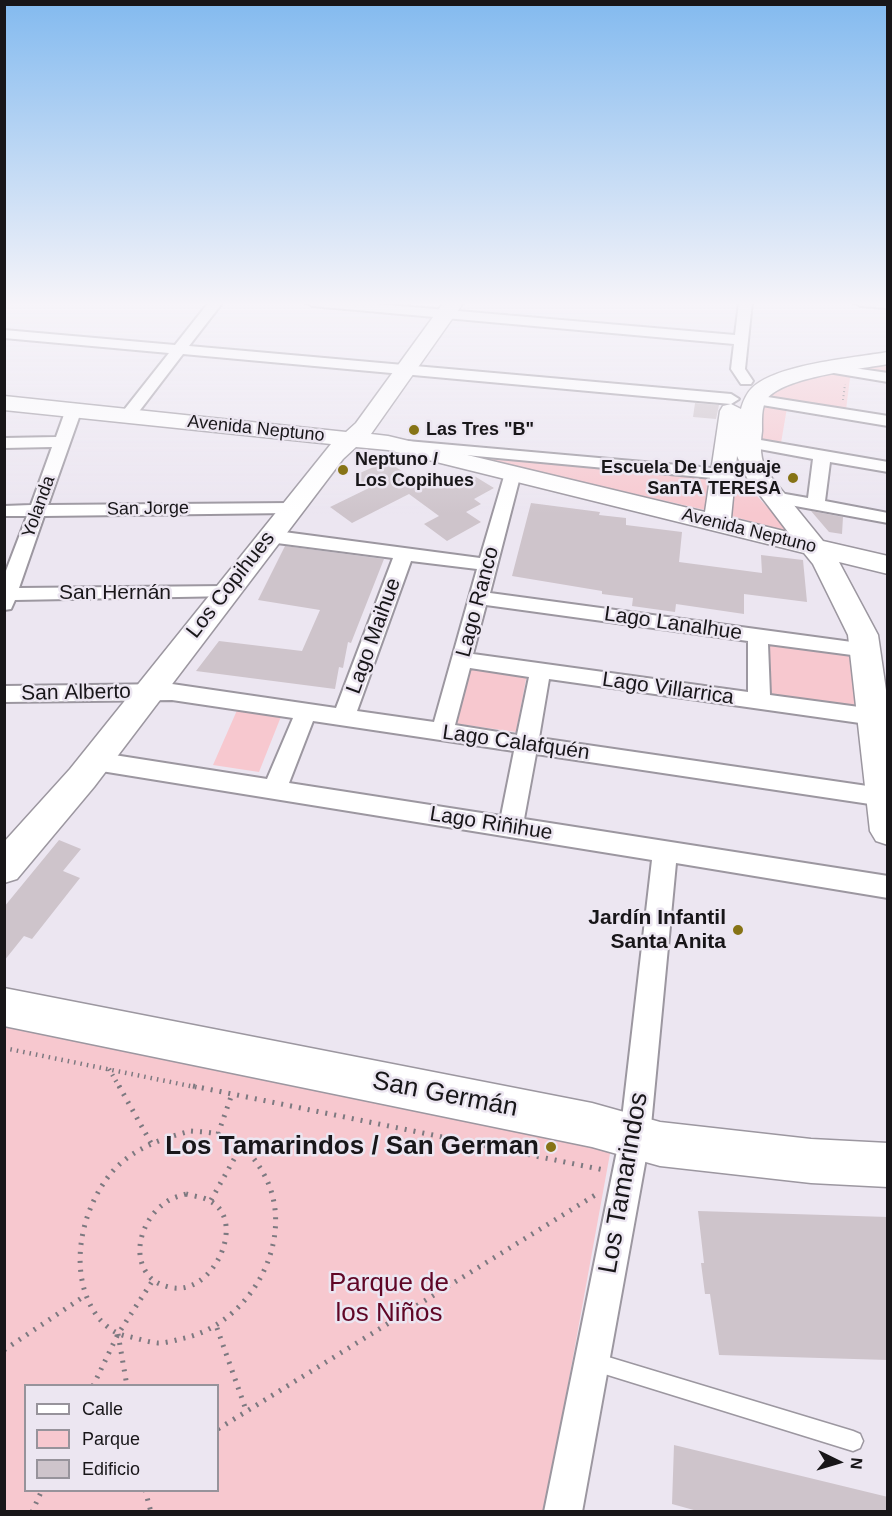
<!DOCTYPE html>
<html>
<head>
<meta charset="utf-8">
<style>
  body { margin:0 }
  #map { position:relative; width:892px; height:1516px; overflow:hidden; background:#ece6f1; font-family:Helvetica,sans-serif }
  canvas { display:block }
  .frame { position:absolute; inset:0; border:6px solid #181619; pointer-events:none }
  .legend { position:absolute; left:24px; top:1384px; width:195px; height:108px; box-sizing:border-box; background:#ece6f1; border:2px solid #97939b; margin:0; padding:8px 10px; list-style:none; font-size:18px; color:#181619 }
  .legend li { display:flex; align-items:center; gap:12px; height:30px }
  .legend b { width:30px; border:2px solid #97939b }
  .north { position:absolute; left:808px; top:1432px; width:60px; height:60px; -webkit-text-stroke:4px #ece6f1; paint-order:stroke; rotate:95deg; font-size:16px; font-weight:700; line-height:24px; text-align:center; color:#181619 }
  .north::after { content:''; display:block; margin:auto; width:21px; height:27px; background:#181619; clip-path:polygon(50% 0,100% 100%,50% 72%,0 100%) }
</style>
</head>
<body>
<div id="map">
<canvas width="892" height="1516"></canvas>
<div class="frame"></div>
<ul class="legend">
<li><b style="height:8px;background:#fff"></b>Calle</li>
<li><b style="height:16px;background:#f7c8cf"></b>Parque</li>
<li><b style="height:16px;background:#cec4cb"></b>Edificio</li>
</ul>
<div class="north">N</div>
</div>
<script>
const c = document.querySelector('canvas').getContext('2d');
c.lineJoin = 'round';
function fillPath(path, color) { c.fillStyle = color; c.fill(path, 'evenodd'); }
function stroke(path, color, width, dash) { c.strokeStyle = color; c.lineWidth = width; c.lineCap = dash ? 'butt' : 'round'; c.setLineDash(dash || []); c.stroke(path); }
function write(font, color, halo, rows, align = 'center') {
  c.font = font + ' Helvetica,sans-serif'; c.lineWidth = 5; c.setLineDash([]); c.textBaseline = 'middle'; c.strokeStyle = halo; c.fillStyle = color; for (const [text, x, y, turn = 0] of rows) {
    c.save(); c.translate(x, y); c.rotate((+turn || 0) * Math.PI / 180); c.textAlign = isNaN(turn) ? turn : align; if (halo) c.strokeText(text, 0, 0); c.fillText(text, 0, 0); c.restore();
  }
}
fillPath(new Path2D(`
  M887,364V375L877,374L850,378L846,410L788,402L781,443L761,441C761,432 757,417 760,409C769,379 860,369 887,364Z
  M469,456L713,479L705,510Z
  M729,474L757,496L790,532L727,515Z
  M764,639L854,651L858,709L765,695Z
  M467,666L527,674L516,732L451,723Z
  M238,708L282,714L259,772L213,765Z
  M4,1023L611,1148L545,1511H5ZM26,1386H218V1490H26Z`), '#f7c8cf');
fillPath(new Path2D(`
  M695,403L719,405L716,419L693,417Z
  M387,461L415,480L433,471L451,483L471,474L494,488L474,499L481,504L466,512L481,522L447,541L424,524L439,516L409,494L352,523L330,507L369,488L353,476Z
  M531,503L600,512L599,515L626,518V525L682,532L679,562L762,573L761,555L803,560L807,602L744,594V614L676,604L675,612L632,606L633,598L602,594V591L512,576Z
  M811,511L843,517L842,534L829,532Z
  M285,546L384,559L351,643L348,642L343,668L339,667L335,689L196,671L219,641L302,651L320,610L258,600Z
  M59,840L81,849L63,871L80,878L32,939L24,936L4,961V907Z
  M698,1211L888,1217V1360L719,1355L710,1294H705L701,1263H704Z
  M674,1445L888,1497V1512H701L672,1504Z`), '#cec4cb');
const lane = new Path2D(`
  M595,1353L853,1431L860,1434L863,1441L860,1448L853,1451L595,1371L588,1369L586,1362L588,1355Z`);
const street = new Path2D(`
  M209,302H223L189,346L731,394L739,399L731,404L183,354L134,418L128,420L120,415L169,353L4,338V330L175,345Z
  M305,302H354L735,335L739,302H752L745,369L753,381L751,384H741L731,369L734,344L312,306Z
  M853,302H888V308L860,306Z
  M833,365L888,373V382L828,372L826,369L828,366Z
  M755,395L888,416V426L750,403L747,400L750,397Z
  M74,404L82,409L48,505L291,503L297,504L300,508L297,512L291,513L44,516L19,588L226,586L233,588L236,592L233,596L15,600L11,609L4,610V576L27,516H4V506L31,505L52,447L4,448V438L56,437L66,409Z
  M749,438L888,462V472L830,462L825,501L888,513V523L768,501L765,497L768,493L774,492L808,498L813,459L743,446L741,443Z
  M407,441L723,469L731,474L723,479L401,449L399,446Z
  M513,468L521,473L490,593L874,645L877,650L874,655L867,657L768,644L770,695L874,709L882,711L885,717L882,723L874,725L549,679L539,738L888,789V805L883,806L536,754L524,819L888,876V898L676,863L650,1136L582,1512H544L620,1136L652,860L95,770L87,767L84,761L87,755L95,752L267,779L293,718L172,700L4,702V686L172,684L336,708L393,558L269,542L263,540L260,536L263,532L269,530L480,558L505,473ZM411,561L477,569L434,722L357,711ZM486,605L748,641V692L473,654ZM470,668L529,677L517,735L455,725ZM313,721L514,751L501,816L289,783Z`);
const secondary = new Path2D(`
  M444,302H464L371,434L388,436L705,512L720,411L723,406L731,404L741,409C743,402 746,394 752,388C777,364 853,358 888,352V364C861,369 783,377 767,399C761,407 762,421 762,431C760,446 760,459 767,472L823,541L888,556V574L839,562L878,635L888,704V845L876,841L870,831L848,635L813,564L804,553L388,450L356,447L343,459L94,787L17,879L4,883V842L70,769L331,444L4,410V396L346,432L356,423ZM737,456L747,478L788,532L731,518Z
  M4,988L592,1103L660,1122L811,1139L888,1143V1187L811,1183L660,1166L592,1147L4,1026Z`);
stroke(lane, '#9c97a0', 3);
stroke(street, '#9c97a0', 4);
stroke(secondary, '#9c97a0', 3);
stroke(new Path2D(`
  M843,400L845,384`), '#7d7980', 2, [1, 3]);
stroke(new Path2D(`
  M4,1048L200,1088
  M109,1069L120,1088`), '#7d7980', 4.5, [1.5, 5]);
stroke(new Path2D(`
  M119,1086L151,1143
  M193,1086L604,1170
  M191,1131C203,1132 215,1132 227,1137C243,1144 253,1156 262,1171C301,1235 251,1326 180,1339C173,1341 165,1343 158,1343C147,1342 137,1338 126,1336C115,1334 104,1325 97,1316C67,1274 80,1210 112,1172C132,1149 162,1138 191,1131Z
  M218,1134L232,1094
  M186,1194C193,1196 202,1197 208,1200C250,1219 212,1299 169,1287C161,1285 154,1282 149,1276C130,1254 143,1218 165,1203C171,1198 179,1196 186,1194Z
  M211,1200L242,1145
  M217,1328L246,1410
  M118,1334L127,1386
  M4,1350L86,1295
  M93,1386L118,1334L153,1280
  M218,1429L600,1192
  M145,1490L151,1512
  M32,1512L42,1490`), '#7d7980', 5, [2, 7]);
fillPath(lane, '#fff');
fillPath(street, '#fff');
fillPath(secondary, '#fff');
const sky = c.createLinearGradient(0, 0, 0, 514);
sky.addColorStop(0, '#83baef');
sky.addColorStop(0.59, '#f6f4f9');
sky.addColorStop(1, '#f6f4f900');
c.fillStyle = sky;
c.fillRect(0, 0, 892, 514);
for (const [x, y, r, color] of [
  [414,430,6,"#867315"],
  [343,470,6,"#867315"],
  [793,478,6,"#867315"],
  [738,930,6,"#867315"],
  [551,1147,6,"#867315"]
]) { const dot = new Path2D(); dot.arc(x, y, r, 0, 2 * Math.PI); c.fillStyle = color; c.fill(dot); stroke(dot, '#ece6f1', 2); }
write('18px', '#181619', '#ece6f1', [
  ["Avenida Neptuno",256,429,6],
  ["Yolanda",39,507,-70],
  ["San Jorge",148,509,-1],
  ["Avenida Neptuno",749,531,14]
]);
write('bold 18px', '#181619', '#ece6f1', [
  ["Las Tres \"B\"",426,430],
  ["Neptuno /",355,460],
  ["Los Copihues",355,481],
  ["Escuela De Lenguaje",781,468,"right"],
  ["SanTA TERESA",781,489,"right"]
], 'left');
write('21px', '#181619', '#ece6f1', [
  ["Los Copihues",231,585,-52],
  ["San Hernán",115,593],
  ["Lago Ranco",478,602,-75],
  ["Lago Lanalhue",673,624,8],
  ["Lago Maihue",374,636,-70],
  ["Lago Villarrica",668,689,8],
  ["San Alberto",76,693,-1],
  ["Lago Calafquén",516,743,8],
  ["Lago Riñihue",491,824,9]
]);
write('bold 21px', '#181619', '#ece6f1', [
  ["Jardín Infantil",726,918],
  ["Santa Anita",726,942]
], 'right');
write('26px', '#181619', '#ece6f1', [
  ["San Germán",445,1095,11],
  ["Los Tamarindos",624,1183,-80]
]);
write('bold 26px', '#181619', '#ece6f1', [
  ["Los Tamarindos / San German",539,1147]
], 'right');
write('26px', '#600626', '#ece6f1', [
  ["Parque de",389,1284],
  ["los Niños",389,1314]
]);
</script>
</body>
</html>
